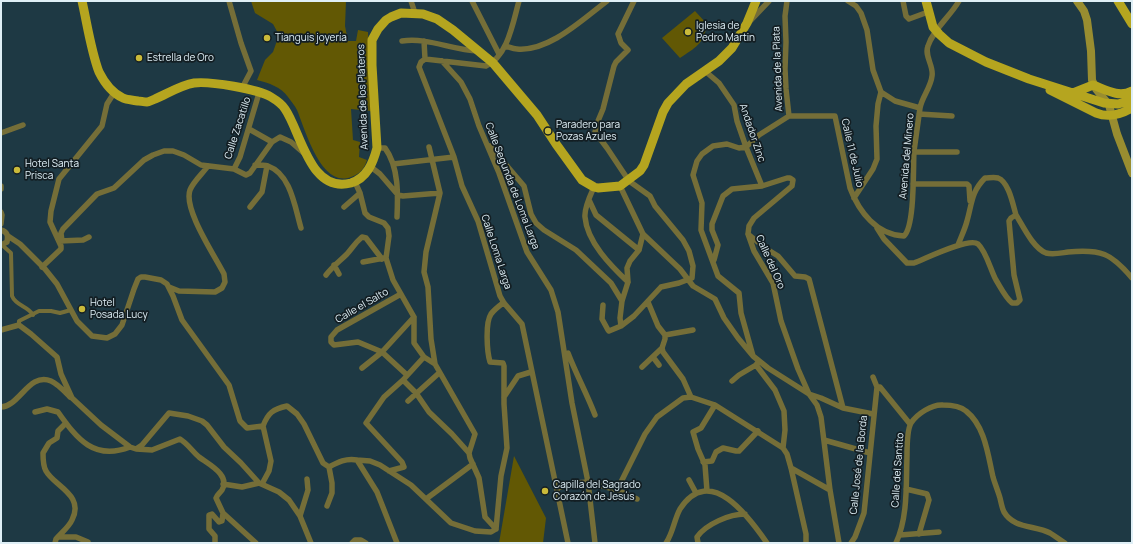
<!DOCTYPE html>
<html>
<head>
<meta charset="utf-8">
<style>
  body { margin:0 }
  #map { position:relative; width:1133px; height:544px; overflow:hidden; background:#1e3944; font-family:Manrope,sans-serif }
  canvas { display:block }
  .frame { position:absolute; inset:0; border:2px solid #dfeff6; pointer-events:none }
</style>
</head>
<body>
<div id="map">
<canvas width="1133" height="544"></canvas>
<div class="frame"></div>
</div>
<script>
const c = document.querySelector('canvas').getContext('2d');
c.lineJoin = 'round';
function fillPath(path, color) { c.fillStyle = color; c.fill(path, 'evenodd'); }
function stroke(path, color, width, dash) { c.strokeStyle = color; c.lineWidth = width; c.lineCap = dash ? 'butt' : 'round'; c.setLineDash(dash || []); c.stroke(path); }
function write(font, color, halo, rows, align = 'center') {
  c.font = font + ' Manrope,sans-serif'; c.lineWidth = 3.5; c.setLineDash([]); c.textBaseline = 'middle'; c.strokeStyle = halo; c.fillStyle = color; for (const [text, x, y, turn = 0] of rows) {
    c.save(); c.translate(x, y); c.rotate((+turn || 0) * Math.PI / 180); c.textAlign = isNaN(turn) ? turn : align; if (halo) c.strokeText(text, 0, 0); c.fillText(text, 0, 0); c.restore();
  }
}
fillPath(new Path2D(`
  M251,1H346L345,26L348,41H356L358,30L368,32L371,111L351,109L353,140L360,142L359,157L367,160C364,169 360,174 351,177C321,189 305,129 297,110C295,106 291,101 288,97C281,87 269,83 257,80L265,60L273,52L279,35L273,24L255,13Z
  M695,11L707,24C704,44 695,48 680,58L662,38Z
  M514,456L546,518L543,543H499Z`), '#625804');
stroke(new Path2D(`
  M2,245L11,253L12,296C16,306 28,306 33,315
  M19,325V321L39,311H51L60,313L71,310`), '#756e38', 4);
stroke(new Path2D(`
  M229,1L241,43L251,71L242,88
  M411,1L415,13
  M472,1L499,54
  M519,1C513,22 508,56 486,66L425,59L421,62L419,67L454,157L462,186L478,221L500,296L504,303L522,324L568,543
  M787,1L785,16L786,42L785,69L786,89L789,116
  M848,1L856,6L861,13L867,30L873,70L881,92L895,101L920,108
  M903,1L906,16L909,19L928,12
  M750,21L769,1
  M402,41C427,37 452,50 478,51
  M424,41L425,59
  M505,46C509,47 513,49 517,49C549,52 583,19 607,1
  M442,61L461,82L470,99L479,126L499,173L527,252L551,290L558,312L572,403L588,482L595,543
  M705,71L719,83L734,105L737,121L746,147L762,186
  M919,114L952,116
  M249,129L272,142
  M1,133L23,125
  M490,146L524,186L531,214L536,223L544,230L576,250L611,283L622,301
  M429,147L440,193L426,252L424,272L428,287L431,339L435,364
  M377,148H385C399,167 398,195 397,217
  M914,152H957
  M393,164L454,157
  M255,165C259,165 264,165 268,166C291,174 295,208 301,228
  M371,167L380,174L398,195
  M234,169L240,157L259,93
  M355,182L360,193L365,213L369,217L384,223L388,228L389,236L386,258L393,280L414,317V343L424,357L435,364L475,434L469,453L470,458L479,478L485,517L496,529
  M913,184H967L969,186L970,201
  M1,186V189
  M620,186L643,234L680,269L693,286L715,299L724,318L738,338L753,356L768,368L809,394L821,398L843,408L873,414
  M594,187C590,196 584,208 585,217C587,242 611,266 628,282
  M398,195L403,196L440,193
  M854,198L873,169L877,159L876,126L878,104L881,92
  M589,200L596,215L639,250
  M250,207L262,192L267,166
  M344,207L360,193
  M1,212L2,215L1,224
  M877,228L884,239L907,263H914C925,259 969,237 978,244C986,251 991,271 996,280C1001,288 1005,297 1012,303H1017L1020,300L1014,275L1009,221L1011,218L1016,215C1023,226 1033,248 1046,253C1053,255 1061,253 1068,252C1101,249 1111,253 1132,278
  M1,230C8,232 8,236 7,242L1,245
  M748,234L765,248L778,256L795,276L805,277L809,279L843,408
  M8,236L20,244L45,269L57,284L77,321L92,336L107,338L115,334L122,325L134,289L138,279L141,277H145L161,280L167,284L173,296L182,320L229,385L240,421L247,428L263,426C268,413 273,409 287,406L297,414L304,424L323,463L329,467
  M60,241L83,240L89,237
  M62,241L61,233L63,229L97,194L114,188L144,160L153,155L164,151H173L184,155L201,165L234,169L246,175L250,173L272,142L280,137L291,142L306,155
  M958,245C961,237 965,229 967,221C972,204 971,192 985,178C989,178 994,177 998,178C1009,182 1013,205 1016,215
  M714,260L718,245L712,230V224L723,196L732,189L762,186L787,178H790L793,180L792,186L754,218L749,226L748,234L754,251L773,283L781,321L798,369L809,394L817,405L821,417L830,490L839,543
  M363,262L384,258
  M334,265L339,274
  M42,267L61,249V246L50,222L51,211L59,179L102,126L107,104L114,93
  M326,275C333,266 340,261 347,254C353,247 355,243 362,237L366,238L382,259
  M169,287L179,291L215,292L222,288L225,282L224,274C215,256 183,209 190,190C193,182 203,173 208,166
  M401,294L337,330L331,337V342L334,345L358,342L382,352L407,375
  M648,302L658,326L665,335V339L662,348L663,352L683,379L691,397
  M603,305L602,319L608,330L609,331L621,326L634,316L661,287L679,283L692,278L693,266L689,251L683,240L655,206L650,196L629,181L607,148L595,132L598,121L603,109L614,66L616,62L628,50L621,43L618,34L634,1
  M621,326L620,318L622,301L628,282L627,268L630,261L639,250L643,234
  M1,330L19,325L31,334L57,357L61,374L72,398L101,425L130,447L136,449L142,445L169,413L188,416L202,421L207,425L224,447L241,463L259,483L279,492L289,500L300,516L311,543
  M665,335L693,330
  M568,353C576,374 587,394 595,415
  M753,356L741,313L739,293L718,276L701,230L702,203L693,175L697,161L702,154L713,146L727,144L739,148L746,147L759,135L789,116H835L850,188C859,212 877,235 904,236C915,226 913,168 914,151C916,137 918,122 920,108C922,97 931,87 932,76C934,66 924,56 928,46C934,28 950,17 959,1
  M653,357L659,365
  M759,361L756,365L775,390L784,411L785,430L783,448L787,454L791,468L806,534V543
  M642,367L662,348
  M362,368L382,352L414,317
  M873,377L877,387
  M403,380L416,393L429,412L452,434L469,453
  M732,381L739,375L756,365
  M877,387H880L910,424
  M504,397L518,376L531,372
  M408,401L439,373
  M1,407C20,406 29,372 51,381C58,384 65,392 70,397
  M35,412L47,409L58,412C77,439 94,461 130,447
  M824,440L870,453
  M136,449L152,450L180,439C188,444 192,451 199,457C208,464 231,475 222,490C220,493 217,495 216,498L223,513L222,521L219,522L212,514L209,515V529L215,536V543
  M357,460L370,461L380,465L411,485L451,523L475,531L491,532L496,529
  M703,462L712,461L716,452L723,448L736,451H739L758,431
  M329,467C338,462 346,458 357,460L377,492L397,543
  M791,468L830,490
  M389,471L404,467L402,462L366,423L384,397L403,380L424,357
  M689,480L696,493
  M223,484L242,487L259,483
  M262,484L269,471L271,461L263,426
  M557,488L574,483L588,482L617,490L637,499
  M906,489L927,494L929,500L919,534
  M617,490L645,434L657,417L683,398L691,397L715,405L783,448
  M707,491L705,465L698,449L693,432L701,428L715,405
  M426,499L473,464
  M327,506L332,493V483L329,467
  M223,513L256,543
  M300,516L308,490L307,479
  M496,529L501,476L507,448L504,404V366L503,363L490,362C487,352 485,323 491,314C494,310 499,306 503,303H504
  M900,535L939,532
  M58,537H76L88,542
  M55,543L56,539C61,533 69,527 72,520C85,495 54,486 46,471C43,466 43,459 43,453L49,443L57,438L58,431L66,423
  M352,543L355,540H361L366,543
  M666,543C673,533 674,520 680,509C710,463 749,517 767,543
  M698,543L697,537C706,524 730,514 745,514
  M851,543L855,537L864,513L877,387
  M896,543C908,517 906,485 907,456C907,448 907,430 911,423C917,414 932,404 943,405C951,405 960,406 966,411C985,426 988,455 993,477C995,484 998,491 1000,498C1001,502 1002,508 1004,512C1014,529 1035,525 1050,533C1055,536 1060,540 1065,543`), '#756e38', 5.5);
stroke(new Path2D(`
  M1077,1L1084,11L1087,20L1091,51L1092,80L1096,89L1109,105L1117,134L1132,173`), '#998d30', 8);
stroke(new Path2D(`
  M82,1C87,23 91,51 99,72C104,82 112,93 123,98C127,100 133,100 138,101C140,101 144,102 147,102C149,102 152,100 155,99C167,94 181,85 194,83C210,81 258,89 271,97C276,100 282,104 285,109C301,132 310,194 351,183C367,178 373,163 377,148L372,65V40L378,29L386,20L391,17L401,13L423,14L437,19L453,30L493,63L537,115L556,144L582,180L594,187L598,188L620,186L640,171L644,165L663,112L668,103L686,84L719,61L732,48L747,23L756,1
  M926,1L933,27L939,34L949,43L986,62L1029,79L1104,103L1118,104L1132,100
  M1118,1L1132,24
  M1050,90L1096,113C1109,118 1120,115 1132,108
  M1073,93L1093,85C1106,90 1119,98 1132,91`), '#b5a51f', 9);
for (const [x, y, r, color] of [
  [688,32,4,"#caba3a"],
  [267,38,4,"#caba3a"],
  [139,58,4,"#caba3a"],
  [548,131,4,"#caba3a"],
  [17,170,4,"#caba3a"],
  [82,309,4,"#caba3a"],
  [545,491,4,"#caba3a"]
]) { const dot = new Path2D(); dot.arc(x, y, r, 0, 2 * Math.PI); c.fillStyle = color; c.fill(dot); stroke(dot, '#131e23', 1.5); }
write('10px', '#dfeff6', '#131e23', [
  ["Iglesia de",696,26],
  ["Pedro Martin",696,38],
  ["Tianguis joyería",275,38],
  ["Estrella de Oro",147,58],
  ["Paradero para",556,125],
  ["Pozas Azules",556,137],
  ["Hotel Santa",25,164],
  ["Prisca",25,176],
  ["Hotel",90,303],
  ["Posada Lucy",90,315],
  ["Capilla del Sagrado",553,485],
  ["Corazón de Jesús",553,497]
], 'left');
write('10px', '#dfeff6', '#131e23', [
  ["Avenida de la Plata",778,69,-92],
  ["Avenida de los Plateros",363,97,-92],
  ["Calle Zacatillo",238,128,-72],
  ["Andador Zinc",752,133,71],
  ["Calle 11 de Julio",852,153,77],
  ["Avenida del Minero",907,156,-85],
  ["Calle Segunda de Loma Larga",512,186,69],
  ["Calle Loma Larga",496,252,72],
  ["Calle del Oro",770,262,66],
  ["Calle el Salto",362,306,-30],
  ["Calle José de la Borda",859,465,-84],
  ["Calle del Santito",898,470,-86]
]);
</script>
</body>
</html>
